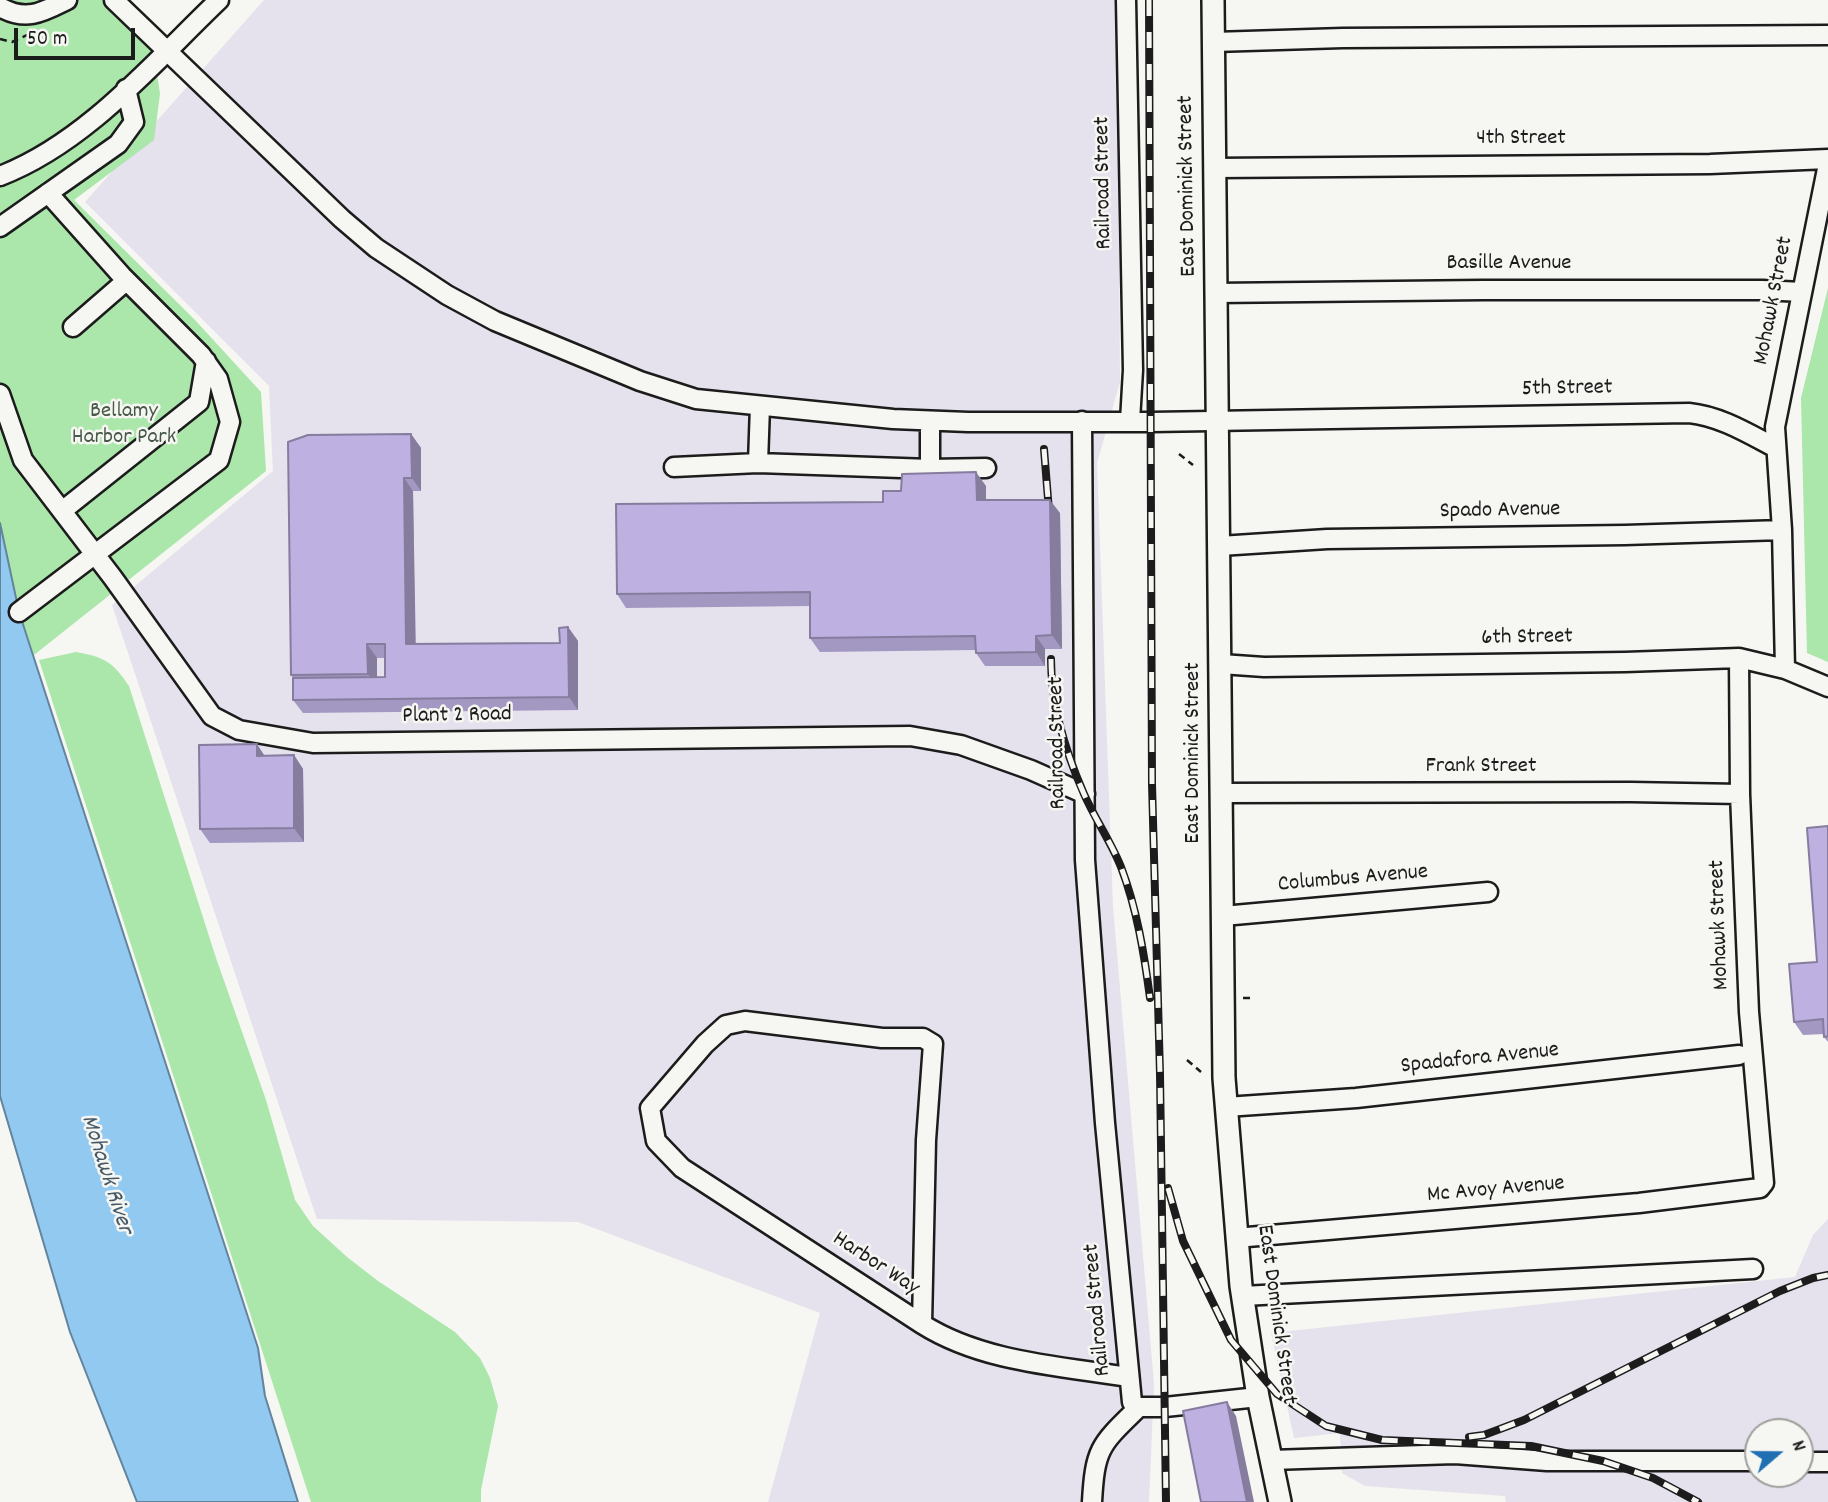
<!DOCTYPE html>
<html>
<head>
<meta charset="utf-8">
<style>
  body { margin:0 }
  #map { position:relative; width:1828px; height:1502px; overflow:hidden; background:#f6f6f2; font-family:Dekko,sans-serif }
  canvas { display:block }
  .north { position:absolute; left:1744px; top:1418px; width:70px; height:70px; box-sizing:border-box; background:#f6f6f2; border:2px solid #9f9f9c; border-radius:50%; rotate:70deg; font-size:19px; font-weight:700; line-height:28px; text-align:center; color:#1c1c1c }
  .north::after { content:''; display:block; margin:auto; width:24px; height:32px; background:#1f6fb2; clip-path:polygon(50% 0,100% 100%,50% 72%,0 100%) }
  .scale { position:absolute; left:14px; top:28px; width:121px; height:32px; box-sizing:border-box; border:4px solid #1c1c1c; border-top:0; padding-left:9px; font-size:21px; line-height:24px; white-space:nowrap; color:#1c1c1c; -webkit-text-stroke:5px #f6f6f2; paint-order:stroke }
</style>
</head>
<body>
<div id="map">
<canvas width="1828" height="1502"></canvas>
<div class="north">N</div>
<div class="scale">50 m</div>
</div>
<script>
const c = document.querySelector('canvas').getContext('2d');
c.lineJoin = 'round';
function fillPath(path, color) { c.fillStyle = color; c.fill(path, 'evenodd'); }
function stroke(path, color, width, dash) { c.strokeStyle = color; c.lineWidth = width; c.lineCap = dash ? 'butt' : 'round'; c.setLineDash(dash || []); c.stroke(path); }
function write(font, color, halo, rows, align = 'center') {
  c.font = font + ' Dekko,sans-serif'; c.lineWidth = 5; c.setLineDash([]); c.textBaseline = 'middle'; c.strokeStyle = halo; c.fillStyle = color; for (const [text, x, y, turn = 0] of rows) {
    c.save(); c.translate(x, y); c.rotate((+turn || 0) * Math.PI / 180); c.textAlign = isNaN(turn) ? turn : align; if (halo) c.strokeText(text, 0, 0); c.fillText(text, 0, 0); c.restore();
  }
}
fillPath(new Path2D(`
  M264,0H1117L1120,382L1097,463L1113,907L1154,1384L1149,1502H768L820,1313L578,1222L317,1219L112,605L273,471L269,386L85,202Z
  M1828,1219V1502H1506L1505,1496L1365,1486L1342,1473L1340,1433L1294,1438L1271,1333L1795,1277L1813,1235ZM1758,1432H1800V1474H1758Z`), '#e5e1ed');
fillPath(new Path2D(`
  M0,0H109L153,48L160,94L154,140L74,200L195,320L261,392L266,471L34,655L19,612L0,523Z
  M1828,288V662L1807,653L1801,398Z
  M76,652C105,657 113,662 129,686L216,958L266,1100L295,1200L313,1226L347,1257L378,1281L455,1332L480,1358L490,1378L498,1406L481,1490V1502H311L39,660Z`), '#abe6ab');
const water = new Path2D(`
  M0,523L19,612L258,1348L265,1396L298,1502H137L70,1332L0,1096Z`);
fillPath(water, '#92c9f1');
stroke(water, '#63849c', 2);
const minor = new Path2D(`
  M114,0L342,219L376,248L447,295L495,321L640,381L696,399L893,419L968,422H1152L1689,413C1720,416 1749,434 1776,448
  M1126,0L1133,370L1130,421
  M0,7C26,22 43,12 67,0
  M1214,42L1343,38L1828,35
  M1215,168L1710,164L1828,159
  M0,176C86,143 153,63 219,0
  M0,227L118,144L134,122L126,89
  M1216,293L1483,290H1762L1802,292
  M73,327L126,281
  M0,394L23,460L113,578L212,716L239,730L313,743L910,736L961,745L1031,770L1085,794
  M1082,421L1085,860L1105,1123L1132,1402L1135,1407H1165L1258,1397
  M758,463L760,406
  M674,467L758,463L930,469L986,468
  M930,469V421
  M62,511L199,402L206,361
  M1220,546L1327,539L1625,535L1782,530
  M19,612L219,460L230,422L218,379L201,355L122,276L48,193
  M1221,664L1264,667L1625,662L1739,658L1785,669L1828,687
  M1785,669L1782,530L1775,427L1828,164
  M1222,793L1631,792L1740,794
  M1223,916L1488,892
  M1226,1107L1356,1098L1739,1055
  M1236,1238L1639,1203L1760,1188L1764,1183L1749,1012L1740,794L1739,658
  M1243,1296L1753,1269
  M922,1324L926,1140L933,1044L923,1038H882L745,1021L726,1025L705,1044L650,1108L656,1141L682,1168L922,1324C982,1362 1059,1366 1128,1377
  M1271,1460L1455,1454L1547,1461H1758
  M1800,1462H1828
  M1092,1502C1095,1448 1100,1445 1138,1408`);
const major = new Path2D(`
  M1213,0L1224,1078L1241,1286L1258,1397L1280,1502`);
stroke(minor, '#1c1c1c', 23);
stroke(major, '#1c1c1c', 26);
stroke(new Path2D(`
  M0,39L12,42L36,31
  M1179,454L1193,465
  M1243,998H1251
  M1187,1060L1201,1072`), '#1c1c1c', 2.5, [7, 5]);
stroke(minor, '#f6f6f2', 18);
stroke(major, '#f6f6f2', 21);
const rail = new Path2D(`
  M1149,0L1152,784L1160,1074L1166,1502
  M1044,449L1049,511
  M1051,659C1051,704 1066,753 1084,794C1095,819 1111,842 1121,867C1137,909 1144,953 1150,998
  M1168,1188L1183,1241L1231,1340L1277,1394L1326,1426L1382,1440L1531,1446L1603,1461L1653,1478L1698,1502
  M1469,1437L1484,1435L1524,1420L1780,1291L1813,1278L1828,1275`);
stroke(rail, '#1c1c1c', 8);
stroke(rail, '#f6f6f2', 5, [16]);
fillPath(new Path2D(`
  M411,434L421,448V491H413L415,644L560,643L568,627L578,641V710L303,713L293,700V678L291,675ZM377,658H385V677H377Z
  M986,486V500L1060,513L1062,649H1045V666H985L976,653L975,650L820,652L810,638V606L626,608L617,594L883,502Z
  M294,755L303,769L304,842L210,843L200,829L264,756Z
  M1828,826V1042L1824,1037V1034L1803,1035L1794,1022L1817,962Z`), '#a398c2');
fillPath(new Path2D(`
  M411,434L421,448V491L412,478Z
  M976,472L986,486V513L977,500Z
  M404,478L413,491L416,658L406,644Z
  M1050,500L1060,513L1062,649L1052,635Z
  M568,627L578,641V710L569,697Z
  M1036,636L1045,649V666L1036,652Z
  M367,644L377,658V687L368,674Z
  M257,744L266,758L257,756Z
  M294,755L303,769L304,842L294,828Z
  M1227,1402L1236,1416L1254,1502H1247Z`), '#857c9e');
const building = new Path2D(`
  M411,434L412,478H404L406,644L560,643L559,628L568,627L569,697L293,700V678L385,677V644H367L368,674L291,675L288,442L308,435Z
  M976,472L977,500H1050L1052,635L1036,636V652L976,653L975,636L810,638V592L617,594L616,504L883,502V491H901L902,474Z
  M257,744V756L294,755V828L200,829L199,745Z
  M1828,826V1036L1824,1037L1823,1019L1794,1022L1789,964L1817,962L1807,828Z
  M1227,1402L1247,1502H1201L1183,1411Z`);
fillPath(building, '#beb1e2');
stroke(building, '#857c9e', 2);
write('23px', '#1c1c1c', '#f6f6f2', [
  ["4th Street",1521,140],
  ["Railroad Street",1105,183,-91],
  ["East Dominick Street",1189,186,-91],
  ["Basille Avenue",1509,265],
  ["Mohawk Street",1775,301,-79],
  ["5th Street",1567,390,-1],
  ["Spado Avenue",1500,512,-1],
  ["6th Street",1527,639,-1],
  ["Plant 2 Road",457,717,-1],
  ["Railroad Street",1059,743,-91],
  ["East Dominick Street",1195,753,-90],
  ["Frank Street",1481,768],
  ["Columbus Avenue",1353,880,-5],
  ["Mohawk Street",1721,925,-92],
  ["Spadafora Avenue",1480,1060,-6],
  ["Mc Avoy Avenue",1496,1191,-5],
  ["Harbor Way",875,1265,33],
  ["Railroad Street",1099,1310,-95],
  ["East Dominick Street",1275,1315,82]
]);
write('23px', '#475947', '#f6f6f2', [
  ["Bellamy",124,413],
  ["Harbor Park",124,439]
]);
write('italic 24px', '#455967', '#f6f6f2', [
  ["Mohawk River",105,1175,72]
]);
</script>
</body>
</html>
